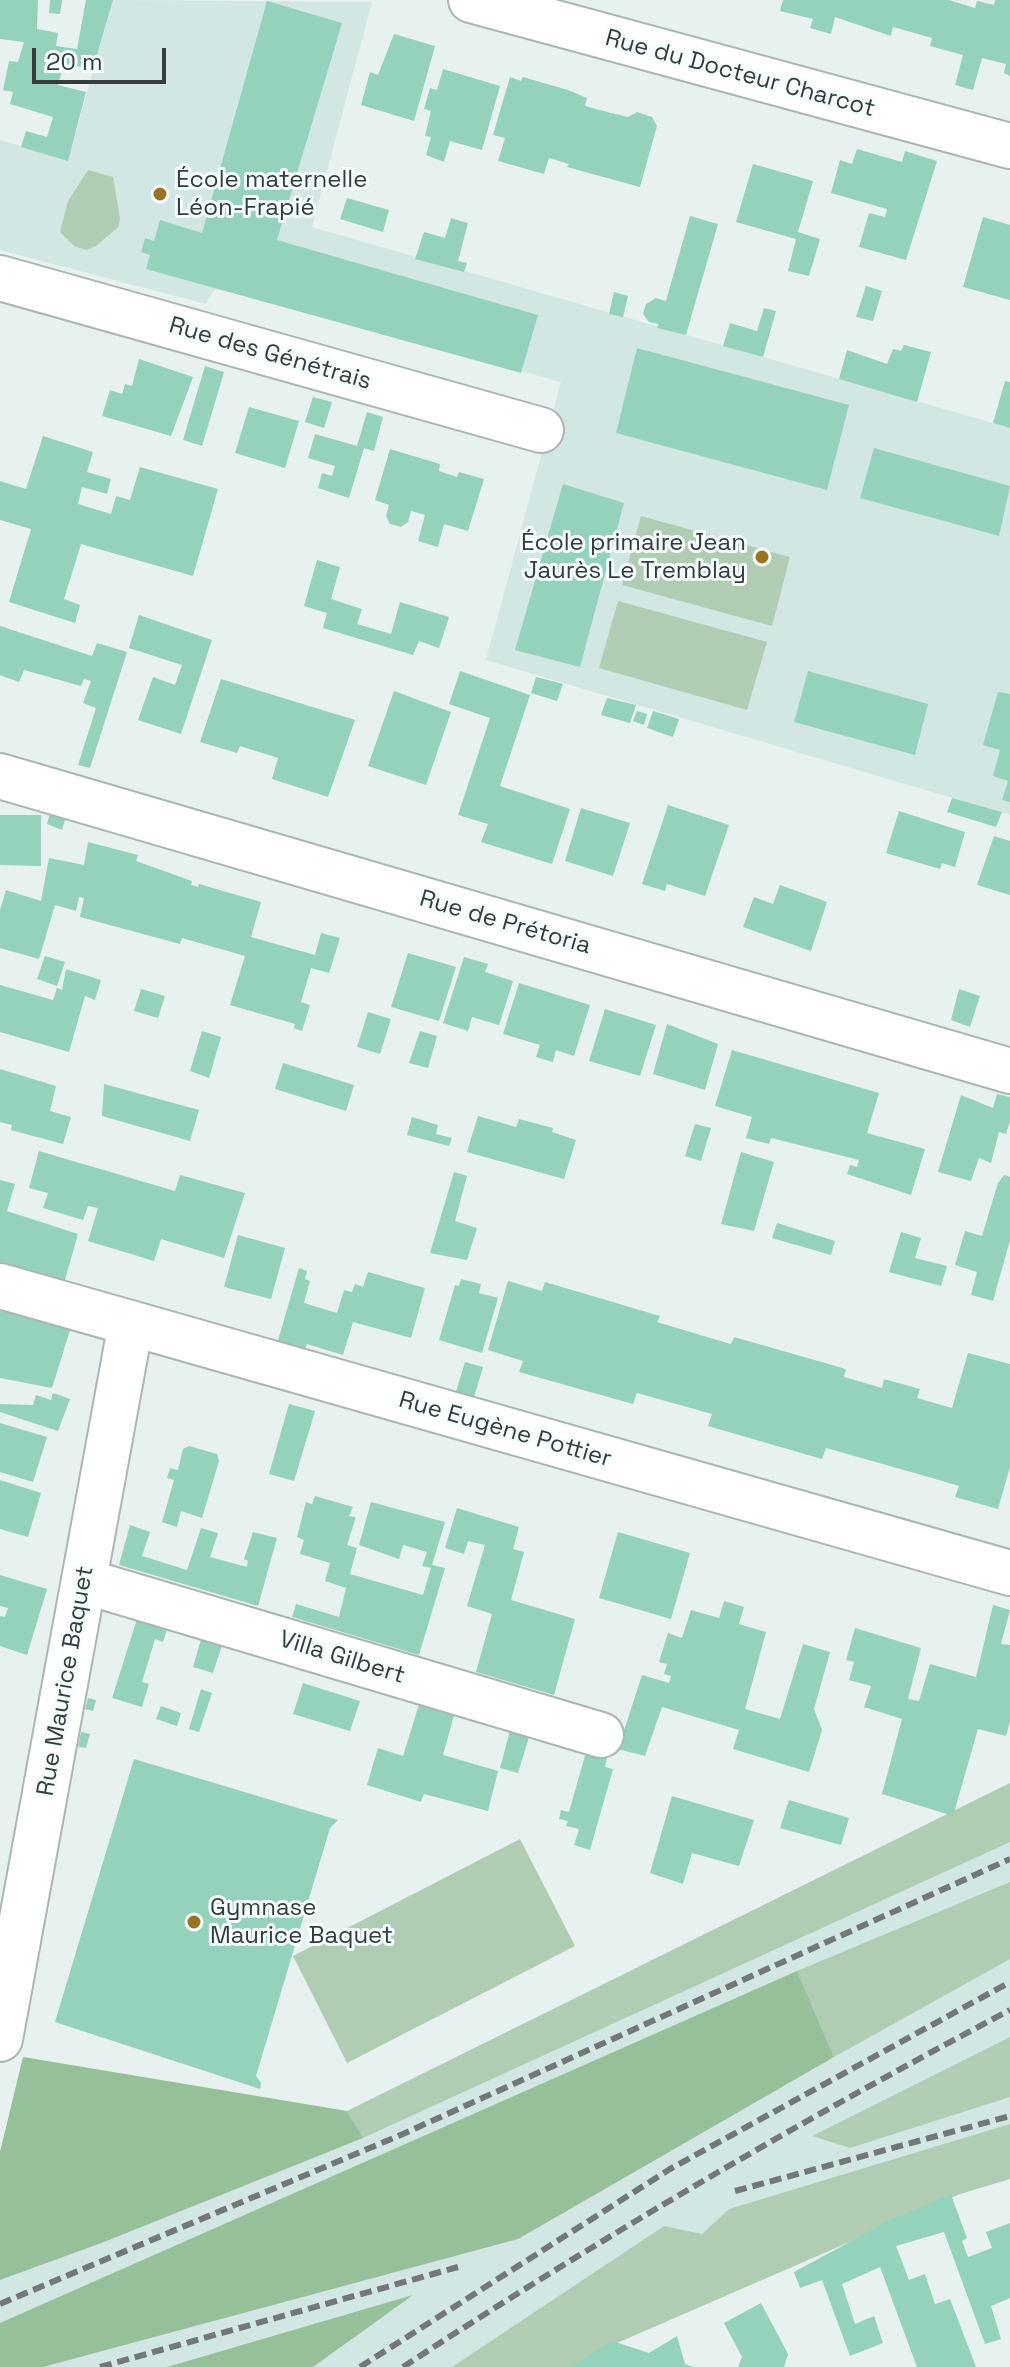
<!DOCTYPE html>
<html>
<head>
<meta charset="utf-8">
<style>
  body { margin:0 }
  #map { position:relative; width:1010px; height:2367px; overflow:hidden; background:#e6f1f0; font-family:"Space Grotesk",sans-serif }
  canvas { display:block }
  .scale { position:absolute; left:32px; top:48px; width:134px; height:36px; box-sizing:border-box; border:4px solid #373b3b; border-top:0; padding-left:10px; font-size:24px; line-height:28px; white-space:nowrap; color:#373b3b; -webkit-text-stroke:6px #f4fefe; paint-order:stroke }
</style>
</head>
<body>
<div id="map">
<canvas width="1010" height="2367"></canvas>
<div class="scale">20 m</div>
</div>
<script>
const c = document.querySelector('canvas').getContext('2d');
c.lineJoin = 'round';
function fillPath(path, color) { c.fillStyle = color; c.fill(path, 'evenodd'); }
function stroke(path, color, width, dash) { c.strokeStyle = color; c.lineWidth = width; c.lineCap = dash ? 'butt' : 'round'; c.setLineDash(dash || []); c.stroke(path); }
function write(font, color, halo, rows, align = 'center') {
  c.font = font + ' "Space Grotesk",sans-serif'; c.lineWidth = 6; c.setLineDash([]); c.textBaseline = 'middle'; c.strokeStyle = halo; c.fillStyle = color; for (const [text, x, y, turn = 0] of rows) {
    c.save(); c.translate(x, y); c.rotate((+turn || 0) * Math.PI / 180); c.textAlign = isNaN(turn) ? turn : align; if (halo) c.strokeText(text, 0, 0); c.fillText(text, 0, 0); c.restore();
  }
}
fillPath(new Path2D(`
  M113,0L372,2L312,227L1010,428V815L486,660L561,382L240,294L215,289L206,304L0,250V140L68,160Z
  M1010,1783V2179L960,2194L610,2346L578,2367H0V2279L39,2264Z`), '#d2e6e4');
fillPath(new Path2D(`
  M88,170L113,177L120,219L118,227L96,246L86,250L74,246L60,232L68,201Z
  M641,516L790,557L772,626L622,585Z
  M618,601L767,642L747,710L599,668Z
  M1010,1783V1842L363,2138L347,2111Z
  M520,1839L575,1946L347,2063L293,1956Z
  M1010,1882V1959L834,2057L797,1971Z
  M1010,2037V2097L850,2148L812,2136Z
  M1010,2124V2179L960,2194L610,2346L578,2367H452L664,2226L702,2234L729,2209Z`), '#b0cdb3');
fillPath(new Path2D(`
  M797,1971L834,2057L518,2239L43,2367H0V2323Z
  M23,2057L347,2111L363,2138L104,2242L0,2280V2152Z
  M413,2295L313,2367H167Z`), '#95c09a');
fillPath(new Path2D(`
  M0,0H38L37,29L58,33L56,46L77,49L86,0H113L93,69L64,64L58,85L86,92L68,161L21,147L26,131L47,137L53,117L10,104L13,92L3,90L9,61L18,62L24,42L0,39Z
  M50,0H62L60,14L49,13Z
  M783,0H949L975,8L977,1L994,5L995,0H1010V76L1004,73L1006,64L982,58L973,90L955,85L963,55L930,46L932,38L893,27L891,36L835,17L831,34L810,28L813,19L780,11Z
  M267,1L342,23L277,240L538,315L521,373L146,269L150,255L141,252L145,238L154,241L160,220L202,233Z
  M394,34L435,46L414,121L361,105L370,72L378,75Z
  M443,69L500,86L482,150L450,141L444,162L426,155L431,137L425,136L431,111L424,109L430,88L437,90Z
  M510,77L521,81L523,77L568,90L587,98L585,106L611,113L628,117L637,112L652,117L657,126L640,187L567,167L569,164L549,158L544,174L498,161L505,138L493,135Z
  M857,149L902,162L905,151L937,161L906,260L859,247L869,213L885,217L887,209L831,193L840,160L852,164Z
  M753,164L813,181L798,232L820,239L809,276L788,271L796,239L736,222Z
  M347,198L389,210L383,232L340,219Z
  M690,216L718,224L686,335L657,328L659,324L649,322L643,314L646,304L656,298L666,301Z
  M983,217L1010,225V300L963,287Z
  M451,218L468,223L458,261L467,263L464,272L415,259L424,232L445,238Z
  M866,286L882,291L873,321L856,317Z
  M614,292L628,296L623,317L609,314Z
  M764,308L776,311L763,357L723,346L730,323L757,331Z
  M904,345L931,352L917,402L839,379L847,350L887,364L893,349L901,351Z
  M637,348L849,405L827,490L616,433Z
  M139,359L193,377L171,436L102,416L110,390L122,394L125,384L132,386Z
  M205,366L224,372L202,446L183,440Z
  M1005,381L1010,382V428L993,423Z
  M313,397L332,402L324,428L305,422Z
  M249,407L299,421L285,468L235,453Z
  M367,412L383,417L374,451L364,448L349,498L318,488L322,473L332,476L335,466L308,458L315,434L357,446Z
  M43,436L93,452L87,472L111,479L107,494L82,487L78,504L111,514L116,496L130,500L140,467L218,489L193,576L81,544L64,599L80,605L75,623L9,602L31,529L0,520V481L26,489Z
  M874,448L1010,486L999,536L860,498Z
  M390,449L440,464L439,471L457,477L459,472L484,479L468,531L444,524L438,547L418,541L425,515L411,511L408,522L401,527L390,524L386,516L389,505L375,500Z
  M563,484L624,503L580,667L515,650Z
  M317,560L340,567L331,599L362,609L357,624L391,634L400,602L449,617L439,648L419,641L413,655L323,628L327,613L304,606Z
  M139,615L212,640L181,734L138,720L153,677L175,685L182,665L129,648Z
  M0,626L92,656L97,643L127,652L90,768L78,765L96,708L83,703L91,681L84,679L81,686L24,670L19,682L0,675Z
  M460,671L530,695L500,786L570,809L552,864L481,842L488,824L458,815L490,718L449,704Z
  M808,671L928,704L915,755L794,722Z
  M536,677L563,684L557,701L531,693Z
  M221,679L355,720L328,797L272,779L278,758L240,746L237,753L200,742Z
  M394,691L451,712L426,785L368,766Z
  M998,692L1010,694V802L1002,800L1008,781L993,776L1000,750L983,745Z
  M607,698L636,705L630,723L601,715Z
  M637,711L647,714L644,725L633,721Z
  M653,711L679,719L673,737L647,728Z
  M952,798L1002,812L996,827L947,812Z
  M668,805L729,825L705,896L667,884L665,891L642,884Z
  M581,808L630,823L613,876L565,861Z
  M899,811L965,832L955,867L942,863L940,869L886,853Z
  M50,813L66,817L62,830L47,824Z
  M0,815H41V866L0,865Z
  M994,836L1010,841V895L977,885Z
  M88,842L138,855L136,861L192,881L191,885L198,887L199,884L261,902L251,937L315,955L321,933L340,938L329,973L311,968L301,1002L310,1005L302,1031L294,1028L295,1024L230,1005L245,956L182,938L180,944L80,917L84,898L79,897L76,911L55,905L39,959L0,948V910L6,890L41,901L49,858L84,865Z
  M780,885L827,902L811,951L743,927L754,897L773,904Z
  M408,953L456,967L439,1021L391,1007Z
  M45,956L65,962L57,986L37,979Z
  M464,957L488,964L485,972L513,981L499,1025L472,1017L468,1031L443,1023Z
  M66,969L101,980L95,1000L85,996L69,1052L0,1032V985L53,1000L57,988L62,990Z
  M519,983L590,1005L574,1056L556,1050L553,1062L536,1057L540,1045L503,1034Z
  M141,989L165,996L158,1018L134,1011Z
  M959,989L980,996L970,1027L951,1020Z
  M605,1009L656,1025L640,1076L589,1061Z
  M368,1012L391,1019L380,1054L357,1047Z
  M667,1024L718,1044L705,1090L653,1074Z
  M202,1031L221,1037L209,1078L190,1071Z
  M420,1031L437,1036L428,1068L409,1063Z
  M732,1050L879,1093L867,1133L925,1149L911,1195L847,1174L850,1165L857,1167L859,1160L771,1138L769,1144L746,1138L752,1117L715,1106Z
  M283,1063L354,1085L346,1111L275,1089Z
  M0,1069L56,1086L50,1111L71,1117L63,1144L11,1130L12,1125L0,1122Z
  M104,1084L199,1110L190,1141L102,1116Z
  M997,1094L1010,1097V1121L1006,1134L999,1132L991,1163L979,1158L971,1181L938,1172L961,1095L993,1108Z
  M478,1116L516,1127L519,1119L553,1128L552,1132L576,1140L564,1179L467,1152Z
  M412,1117L438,1125L436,1134L452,1138L449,1146L407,1135Z
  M695,1124L711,1128L701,1161L685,1156Z
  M39,1151L175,1191L180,1175L245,1193L224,1258L161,1239L154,1261L88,1241L98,1208L88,1206L83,1220L43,1208L48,1193L29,1188Z
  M741,1152L774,1162L754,1231L721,1224Z
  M454,1172L467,1176L455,1221L477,1228L467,1260L430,1253Z
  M1004,1175L1010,1177V1240L993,1301L971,1295L977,1272L955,1265L965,1231L982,1236L998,1183Z
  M0,1180L15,1184L7,1211L78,1234L64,1283L0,1265Z
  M777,1223L835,1241L831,1255L772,1238Z
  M901,1232L921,1238L915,1258L947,1266L941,1286L889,1272Z
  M238,1235L285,1248L271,1299L224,1287Z
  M299,1268L307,1271L305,1279L310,1281L304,1303L337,1313L344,1290L352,1292L355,1284L363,1287L368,1272L425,1288L411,1338L353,1322L343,1355L307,1344L304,1352L277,1344Z
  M461,1279L481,1284L479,1293L498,1298L482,1353L439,1340L455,1285L459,1286Z
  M508,1281L542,1291L545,1282L660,1316L657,1322L717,1340L731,1344L734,1337L846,1369L844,1377L882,1388L884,1379L920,1389L917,1398L952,1408L968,1353L1010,1364V1467L998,1509L955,1497L959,1486L939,1480L826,1448L822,1459L708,1426L712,1414L637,1393L633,1404L519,1372L523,1361L488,1350Z
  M0,1310L70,1330L52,1388L0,1378Z
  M465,1362L483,1367L473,1400L455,1395Z
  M53,1393L70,1399L58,1431L0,1412V1404L33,1405L36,1395L51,1400Z
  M289,1404L315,1411L294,1481L269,1474Z
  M0,1423L47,1437L33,1482L0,1472Z
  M189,1446L217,1454L219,1461L202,1518L181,1511L177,1527L162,1522L174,1480L167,1478L170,1468L178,1470L183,1449Z
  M0,1480L41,1493L28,1537L0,1529Z
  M315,1496L353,1507L349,1516L356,1517L347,1545L357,1548L350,1574L423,1595L431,1568L422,1566L427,1552L403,1545L399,1559L359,1545L371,1502L445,1522L432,1565L445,1568L419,1655L292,1617L296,1604L339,1617L346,1588L325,1581L330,1563L300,1554L304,1540L297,1537L300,1525L306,1502L312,1504Z
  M457,1508L519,1527L513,1549L524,1552L511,1600L575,1619L554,1695L476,1672L492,1614L467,1606L485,1545L468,1541L464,1554L445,1548Z
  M130,1525L150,1532L142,1556L187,1570L201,1528L218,1533L210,1557L247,1567L248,1561L244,1559L253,1532L277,1538L258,1606L119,1565Z
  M618,1532L690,1553L671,1619L599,1598Z
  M0,1575L47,1589L27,1655L0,1646V1616L5,1617L8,1608L0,1606Z
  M724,1601L744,1607L739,1624L766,1632L745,1709L780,1719L803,1644L830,1652L814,1709L822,1730L809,1772L733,1749L739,1730L662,1707L645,1756L618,1749L642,1675L669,1683L671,1676L664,1674L667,1664L659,1662L668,1633L682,1638L691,1610L719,1618Z
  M993,1605L1010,1610L1001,1644L1010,1645V1721L1006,1736L978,1729L953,1816L882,1794L902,1719L864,1707L871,1686L849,1680L854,1662L846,1660L855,1628L921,1648L908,1699L919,1701L930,1664L976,1677Z
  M138,1616L168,1626L163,1642L155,1639L142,1682L149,1684L142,1707L112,1698Z
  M202,1636L223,1642L213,1673L193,1667Z
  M303,1683L360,1701L350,1731L293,1714Z
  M201,1689L212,1693L199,1732L189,1729Z
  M88,1698L96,1700L93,1711L85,1709Z
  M420,1701L455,1712L443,1755L498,1771L488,1811L424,1794L421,1802L367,1785L378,1748L403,1756Z
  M161,1706L181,1713L177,1726L156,1719Z
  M510,1731L529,1737L518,1773L500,1768Z
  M81,1732L90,1734L86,1748L78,1747Z
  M586,1752L607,1758L605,1767L613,1769L590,1850L574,1845L579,1829L566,1826L568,1821L559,1819L561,1810L569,1812Z
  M134,1759L338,1820L330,1828L256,2076L261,2083L260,2089L55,2022Z
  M672,1796L754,1820L739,1866L692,1853L683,1884L650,1873Z
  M789,1800L849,1818L841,1845L780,1828Z
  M951,2195L967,2238L962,2241L968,2257L992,2248L986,2232L1010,2223V2298L991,2306L1001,2339L985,2344L944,2232L896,2246L909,2280L925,2274L935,2304L950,2299L976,2367H917L880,2267L842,2284L855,2324L874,2316L883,2343L850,2356L822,2280L800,2288L794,2272L892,2219Z
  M761,2303L788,2354L784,2367H738L742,2357L724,2323Z
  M677,2336L685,2364L693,2367H571L612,2341L649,2353Z`), '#95d2bc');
const minor = new Path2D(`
  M471,0L1010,146
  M0,278L541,430
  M0,776L1010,1071
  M0,1286L1010,1573
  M84,1581L601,1735
  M0,2039L131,1323`);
stroke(minor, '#abb5b4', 48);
stroke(minor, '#fff', 44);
stroke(new Path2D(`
  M735,2191L1010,2116
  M0,2304L403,2134L1010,1859
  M100,2367L458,2267
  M360,2367L670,2169L1010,1982
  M403,2367C600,2238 802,2120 1010,2010`), '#727878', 6, [12, 6]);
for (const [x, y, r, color] of [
  [160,194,8,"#9c7421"],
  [762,557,8,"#9c7421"],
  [194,1922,8,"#9c7421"]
]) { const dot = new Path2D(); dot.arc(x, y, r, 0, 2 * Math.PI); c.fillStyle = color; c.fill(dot); stroke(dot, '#f4fefe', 3); }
write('24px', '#373b3b', '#f4fefe', [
  ["Rue du Docteur Charcot",740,74,15],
  ["Rue des Génétrais",270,354,16],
  ["Rue de Prétoria",505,923,16],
  ["Rue Eugène Pottier",505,1430,16],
  ["Villa Gilbert",342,1658,17],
  ["Rue Maurice Baquet",66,1681,-80]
]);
write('24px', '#373b3b', '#f4fefe', [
  ["École maternelle",176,180],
  ["Léon-Frapié",176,208],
  ["École primaire Jean",746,543,"right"],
  ["Jaurès Le Tremblay",746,571,"right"],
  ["Gymnase",210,1908],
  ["Maurice Baquet",210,1936]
], 'left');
</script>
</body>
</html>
